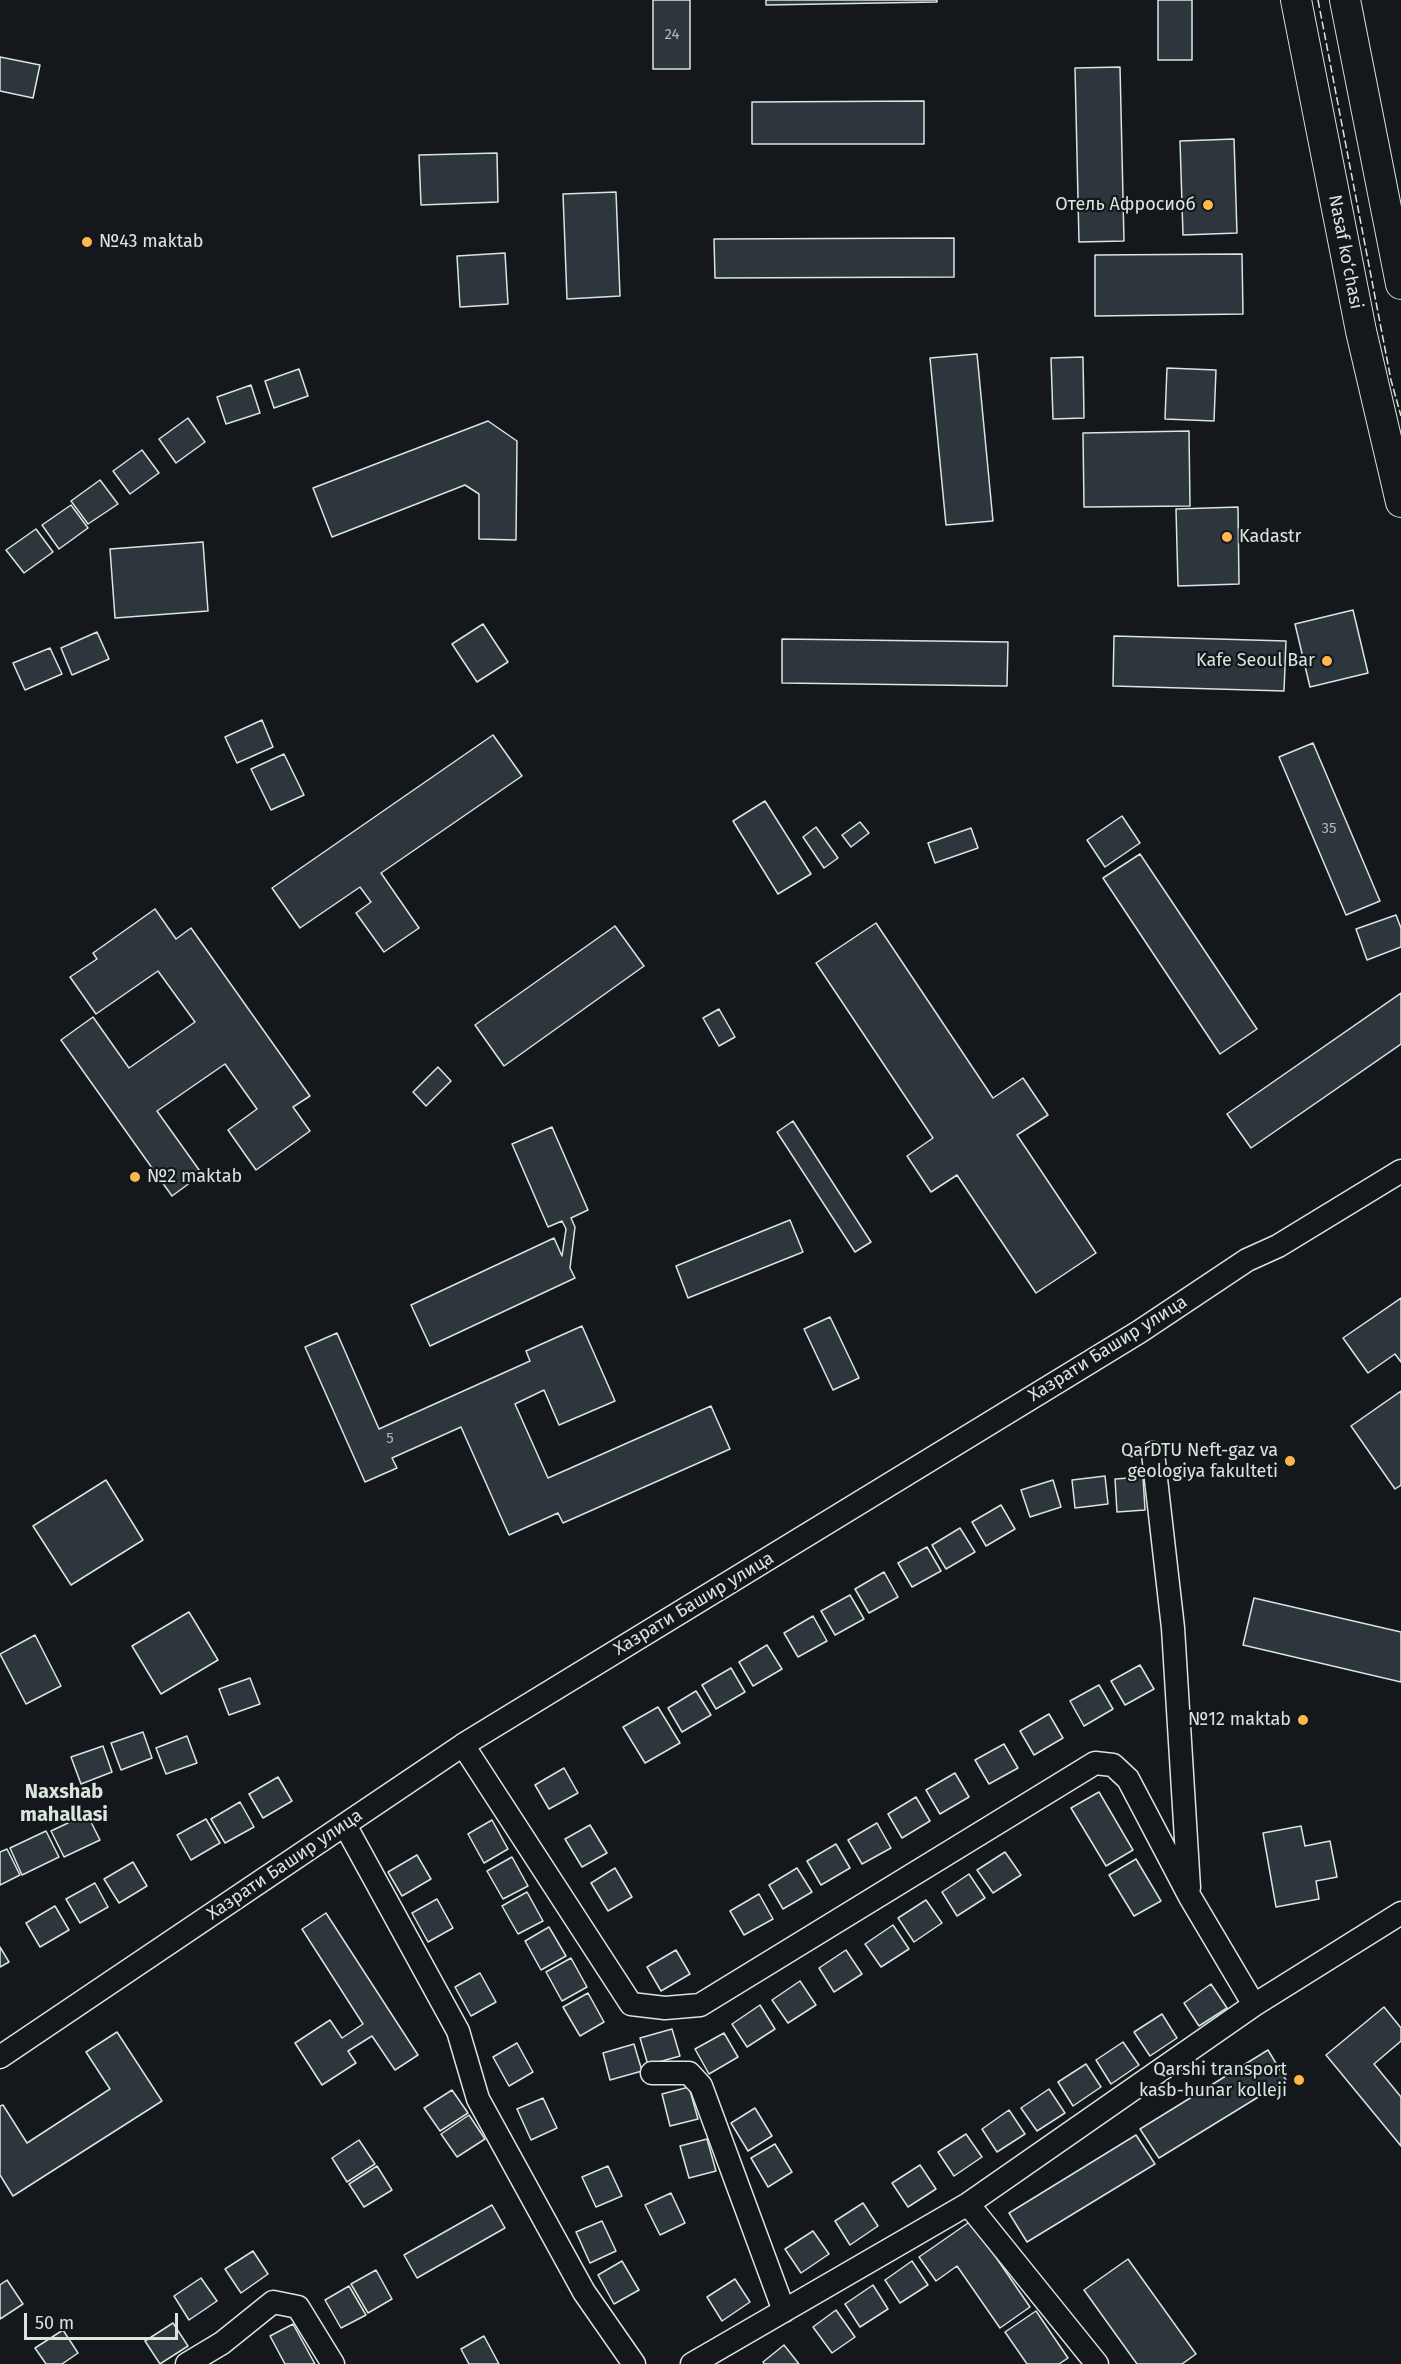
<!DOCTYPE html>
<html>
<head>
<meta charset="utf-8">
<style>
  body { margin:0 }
  #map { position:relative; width:1401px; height:2364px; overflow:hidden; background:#14181c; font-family:"Fira Sans",sans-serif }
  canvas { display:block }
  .scale { position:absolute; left:24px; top:2313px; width:154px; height:27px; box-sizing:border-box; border:3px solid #d8e6dc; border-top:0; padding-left:8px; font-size:18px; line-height:21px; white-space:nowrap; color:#d8e6dc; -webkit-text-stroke:4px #14181c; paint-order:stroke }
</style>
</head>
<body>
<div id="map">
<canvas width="1401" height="2364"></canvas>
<div class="scale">50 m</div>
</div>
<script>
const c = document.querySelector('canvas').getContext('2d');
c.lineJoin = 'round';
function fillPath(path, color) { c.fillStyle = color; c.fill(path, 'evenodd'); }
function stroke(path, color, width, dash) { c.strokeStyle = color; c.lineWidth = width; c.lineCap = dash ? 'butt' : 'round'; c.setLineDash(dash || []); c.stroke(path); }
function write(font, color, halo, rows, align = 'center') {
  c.font = font + ' "Fira Sans",sans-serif'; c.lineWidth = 4.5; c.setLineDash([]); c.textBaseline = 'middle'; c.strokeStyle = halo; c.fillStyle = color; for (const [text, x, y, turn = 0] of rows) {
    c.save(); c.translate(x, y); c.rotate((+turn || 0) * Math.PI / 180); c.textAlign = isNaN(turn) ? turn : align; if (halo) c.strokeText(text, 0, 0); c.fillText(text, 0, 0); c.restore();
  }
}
const building = new Path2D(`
  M653,0H690V69H653Z
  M766,0H937V2L766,5Z
  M1158,0H1192V60H1158Z
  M0,57L40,65L33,98L0,91Z
  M1120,67L1124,241L1079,242L1075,68Z
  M924,101V144H752V102Z
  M1234,139L1237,233L1183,235L1180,141Z
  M497,153L498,202L421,205L419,155Z
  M616,192L620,296L567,299L563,194Z
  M954,238V277L715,278L714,239Z
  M505,253L508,304L460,307L457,256Z
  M1242,254L1243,314L1095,316V255Z
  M977,354L993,521L946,525L930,358Z
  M1083,357L1084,418L1053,419L1051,358Z
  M1167,368L1216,370L1214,421L1165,419Z
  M299,369L308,396L274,408L265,381Z
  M251,385L260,413L226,424L217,397Z
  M188,418L205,442L176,463L159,439Z
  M488,421L517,441L516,540L479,539V494L465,485L332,537L313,488Z
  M1189,431L1190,506L1084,507L1083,433Z
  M142,450L159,473L130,494L113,471Z
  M100,480L118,504L88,524L71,501Z
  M71,505L88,528L59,549L42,525Z
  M1238,507L1239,584L1178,586L1176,509Z
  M36,529L53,552L24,573L6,550Z
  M203,542L208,611L115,618L110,549Z
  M1353,610L1368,673L1310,687L1295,624Z
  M483,624L508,662L477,682L452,644Z
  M97,632L109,659L72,675L61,648Z
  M1114,636L1286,641L1284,691L1113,686Z
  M782,639L1008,642L1007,686L782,683Z
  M50,648L62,674L25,690L13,663Z
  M262,720L273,747L237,763L225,737Z
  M493,735L522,776L381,873L419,928L384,952L356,913L371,902L360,887L300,928L272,888Z
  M1313,743L1380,901L1346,915L1279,757Z
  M284,754L304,795L271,810L251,769Z
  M765,801L811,874L778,894L733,821Z
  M1122,816L1140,843L1105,867L1087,840Z
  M860,822L869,833L851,847L842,835Z
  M816,827L838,858L824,868L803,837Z
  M971,828L978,848L935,863L928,843Z
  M1140,854L1257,1029L1220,1054L1103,878Z
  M155,909L176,939L191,928L310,1096L293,1107L310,1131L256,1170L228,1130L257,1109L225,1064L157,1111L202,1174L172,1196L61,1040L93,1017L129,1068L195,1022L158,971L96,1014L70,977L97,959L93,953Z
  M1396,915L1401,928V947L1367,960L1356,929Z
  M876,923L993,1098L1023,1078L1048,1115L1017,1135L1096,1253L1036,1293L957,1175L931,1192L907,1156L933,1138L816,963Z
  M615,926L644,966L504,1066L475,1025Z
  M1401,993V1044L1251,1148L1227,1114Z
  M719,1009L735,1037L719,1046L703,1018Z
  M438,1067L451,1081L426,1106L413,1092Z
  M793,1121L871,1242L855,1252L777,1132Z
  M552,1127L588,1210L571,1218L575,1227L570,1268L575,1278L430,1346L411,1305L554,1238L562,1256L566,1229L562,1221L548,1227L512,1144Z
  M790,1220L803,1252L688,1298L676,1266Z
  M1401,1298V1362L1395,1354L1368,1373L1343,1338Z
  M830,1317L859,1378L833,1390L804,1329Z
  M582,1326L615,1401L559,1425L544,1390L515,1404L548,1478L711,1406L730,1449L563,1523L558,1513L509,1535L461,1427L392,1458L397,1468L365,1482L305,1347L337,1333L379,1429L530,1361L526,1351Z
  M1401,1391V1485L1395,1489L1351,1426Z
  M1105,1476L1108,1504L1075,1508L1072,1480Z
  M1143,1477L1145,1510L1117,1512L1115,1479Z
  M106,1480L143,1540L71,1585L33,1526Z
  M1053,1480L1061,1507L1030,1517L1021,1490Z
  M1001,1505L1015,1529L986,1546L972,1522Z
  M960,1528L975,1552L946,1569L932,1545Z
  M927,1547L941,1571L912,1587L898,1563Z
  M884,1572L898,1597L869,1613L855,1589Z
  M850,1595L864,1619L835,1635L821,1611Z
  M1254,1598L1401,1632V1682L1243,1645Z
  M189,1612L218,1660L161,1694L132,1646Z
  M813,1616L827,1641L798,1657L784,1633Z
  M35,1635L61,1686L26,1704L0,1654Z
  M767,1645L782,1669L753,1686L739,1662Z
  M1140,1665L1154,1689L1125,1705L1111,1681Z
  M731,1668L745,1692L716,1709L702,1685Z
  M250,1678L260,1704L229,1715L219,1689Z
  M1099,1685L1113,1709L1084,1726L1070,1701Z
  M696,1691L711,1715L682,1732L668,1708Z
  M658,1707L680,1743L645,1763L623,1727Z
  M1049,1714L1063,1738L1034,1755L1020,1731Z
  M143,1732L152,1758L121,1770L111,1743Z
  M187,1736L197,1763L166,1774L156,1748Z
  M1004,1744L1018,1768L989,1784L975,1760Z
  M103,1746L112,1772L81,1784L71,1757Z
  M564,1768L578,1793L549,1809L535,1785Z
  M955,1773L969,1797L940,1814L926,1790Z
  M278,1777L292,1801L263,1818L249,1794Z
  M1099,1792L1133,1850L1106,1866L1071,1808Z
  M916,1797L930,1821L902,1838L888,1814Z
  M240,1802L254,1827L225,1843L211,1819Z
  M87,1814L100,1840L64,1857L51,1831Z
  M206,1819L220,1843L191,1860L177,1835Z
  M492,1820L508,1849L484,1863L468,1834Z
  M877,1823L891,1848L862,1864L848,1840Z
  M590,1825L607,1853L582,1867L565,1839Z
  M1301,1826L1305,1846L1330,1841L1337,1877L1316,1881L1319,1899L1276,1907L1263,1833Z
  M46,1831L59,1857L22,1875L10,1848Z
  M836,1844L850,1868L821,1885L807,1861Z
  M7,1849L20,1875L0,1885V1852Z
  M1005,1852L1021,1875L993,1893L977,1870Z
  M417,1855L431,1879L402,1896L388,1872Z
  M512,1857L528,1886L503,1899L487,1871Z
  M1136,1859L1161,1901L1134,1916L1109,1875Z
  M133,1862L147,1886L119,1903L104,1879Z
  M615,1868L632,1897L608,1911L591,1883Z
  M797,1868L812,1892L783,1909L769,1885Z
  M969,1874L985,1898L957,1916L942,1892Z
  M95,1883L108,1907L80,1923L66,1899Z
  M527,1892L543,1921L518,1934L502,1906Z
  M759,1894L773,1919L744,1935L730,1911Z
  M437,1899L453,1928L428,1942L412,1913Z
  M926,1900L942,1923L914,1942L898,1918Z
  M55,1906L69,1930L40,1947L26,1923Z
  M326,1913L418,2055L395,2070L372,2036L348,2051L356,2063L322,2085L295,2043L330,2020L342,2038L363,2024L302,1929Z
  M893,1925L909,1949L881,1967L865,1944Z
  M549,1927L566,1956L541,1970L525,1941Z
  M0,1947L9,1962L0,1967Z
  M676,1950L690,1974L661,1991L647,1967Z
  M846,1950L862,1974L834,1992L819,1968Z
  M571,1958L587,1987L562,2001L546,1972Z
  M480,1973L496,2002L471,2016L455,1987Z
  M800,1981L816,2005L788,2023L772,2000Z
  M1211,1984L1227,2008L1199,2026L1184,2003Z
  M588,1993L604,2022L580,2036L563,2007Z
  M760,2005L775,2029L747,2047L732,2024Z
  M1384,2007L1401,2028V2041L1374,2064L1401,2097V2146L1326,2055Z
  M1162,2014L1177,2038L1150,2056L1134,2032Z
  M672,2029L680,2056L648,2065L640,2038Z
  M117,2032L162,2101L13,2196L0,2175V2106L3,2105L27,2143L110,2089L86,2052Z
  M724,2033L738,2057L709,2074L695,2049Z
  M1123,2042L1139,2065L1111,2084L1096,2060Z
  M517,2043L533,2072L509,2086L493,2057Z
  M634,2044L642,2071L610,2080L603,2053Z
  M1268,2050L1286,2080L1159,2158L1140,2129Z
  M1086,2064L1101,2087L1073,2106L1058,2082Z
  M689,2087L698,2119L670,2126L662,2094Z
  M1049,2089L1065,2113L1037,2131L1021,2108Z
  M452,2090L468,2113L440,2131L424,2108Z
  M543,2098L557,2128L531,2140L517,2109Z
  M755,2108L772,2136L748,2151L731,2123Z
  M1009,2110L1025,2134L997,2152L982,2129Z
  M469,2115L485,2139L457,2157L441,2134Z
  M966,2134L982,2157L954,2176L938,2152Z
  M1136,2135L1155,2164L1027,2242L1009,2213Z
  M707,2139L716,2171L689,2178L680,2146Z
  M359,2140L375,2164L347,2182L332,2158Z
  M775,2144L792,2172L768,2187L751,2158Z
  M920,2165L936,2189L908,2207L892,2183Z
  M377,2166L392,2190L364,2207L349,2184Z
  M608,2166L622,2196L596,2207L582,2177Z
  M671,2193L685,2223L660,2235L645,2205Z
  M863,2203L878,2226L850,2245L835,2221Z
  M492,2205L505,2228L417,2278L404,2255Z
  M602,2221L616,2251L590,2263L576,2232Z
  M971,2221L1030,2307L1000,2328L957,2266L936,2281L919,2257Z
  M813,2231L829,2254L801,2273L785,2249Z
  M253,2251L268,2274L241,2293L225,2269Z
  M1128,2259L1196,2354L1182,2364H1137L1084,2290Z
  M622,2261L639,2290L614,2304L598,2275Z
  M912,2261L928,2285L900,2303L885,2280Z
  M376,2270L392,2299L368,2313L351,2284Z
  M201,2278L217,2301L189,2320L174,2296Z
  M735,2279L750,2302L722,2321L707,2297Z
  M7,2280L23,2304L0,2319V2285Z
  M873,2285L888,2309L860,2327L845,2304Z
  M349,2286L366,2315L341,2328L325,2300Z
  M836,2310L855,2337L832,2353L813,2327Z
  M1036,2311L1068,2358L1059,2364H1027L1005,2332Z
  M173,2323L188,2346L160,2364L145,2341Z
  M293,2324L315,2364H285L270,2336Z
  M63,2330L78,2353L62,2364H46L35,2348Z
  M484,2336L499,2364H469L461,2349Z
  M784,2345L799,2364H764L763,2362Z`);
fillPath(building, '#2c363c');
stroke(building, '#d8e6dc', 1.5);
const minor = new Path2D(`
  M1153,1453L1173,1628L1189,1888
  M463,1745L631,2004L665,2008L700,2005L1095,1763L1113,1765L1128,1779L1190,1897L1254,2005
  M345,1825L458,2031L478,2099L584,2292L634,2364
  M0,2057L463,1745L1139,1332L1247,1260L1278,1246L1401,1171
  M652,2073H689L701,2086L784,2311
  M968,2204L1097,2364
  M187,2364L222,2343L273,2302L298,2307L333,2364
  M692,2364L968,2204L1254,2005L1401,1913`);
const major = new Path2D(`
  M1296,0L1361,331L1401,502
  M1345,0L1401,284`);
stroke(minor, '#d8e6dc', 25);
stroke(major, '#d8e6dc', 32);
stroke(minor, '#14181c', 22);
stroke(major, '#14181c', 30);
stroke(new Path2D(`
  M1318,0L1391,380L1401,416`), '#d8e6dc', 1.5, [8, 3]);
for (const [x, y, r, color] of [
  [1208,205,6,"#ffb74d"],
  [87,242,6,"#ffb74d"],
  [1227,537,6,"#ffb74d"],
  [1327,661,6,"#ffb74d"],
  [135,1177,6,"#ffb74d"],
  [1290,1461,6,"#ffb74d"],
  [1303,1720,6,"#ffb74d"],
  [1299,2080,6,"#ffb74d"]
]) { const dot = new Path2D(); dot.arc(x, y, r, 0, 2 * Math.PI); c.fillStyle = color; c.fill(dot); stroke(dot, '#14181c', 2); }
write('15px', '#adbab4', null, [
  ["24",672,35],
  ["35",1329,829],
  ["5",390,1439]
]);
write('18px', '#d8e6dc', '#14181c', [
  ["Отель Афросиоб",1196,205],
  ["№43 maktab",99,242,"left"],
  ["Kadastr",1239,537,"left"],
  ["Kafe Seoul Bar",1315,661],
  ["№2 maktab",147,1177,"left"],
  ["QarDTU Neft-gaz va",1278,1451],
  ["geologiya fakulteti",1278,1472],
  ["№12 maktab",1291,1720],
  ["Qarshi transport",1287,2070],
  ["kasb-hunar kolleji",1287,2091]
], 'right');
write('18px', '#d8e6dc', '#14181c', [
  ["Nasaf ko‘chasi",1345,252,79],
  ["Хазрати Башир улица",1108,1349,-32],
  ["Хазрати Башир улица",694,1604,-31],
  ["Хазрати Башир улица",285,1865,-34]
]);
write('bold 20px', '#d8e6dc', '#14181c', [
  ["Naxshab",64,1792],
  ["mahallasi",64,1815]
]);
</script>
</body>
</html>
